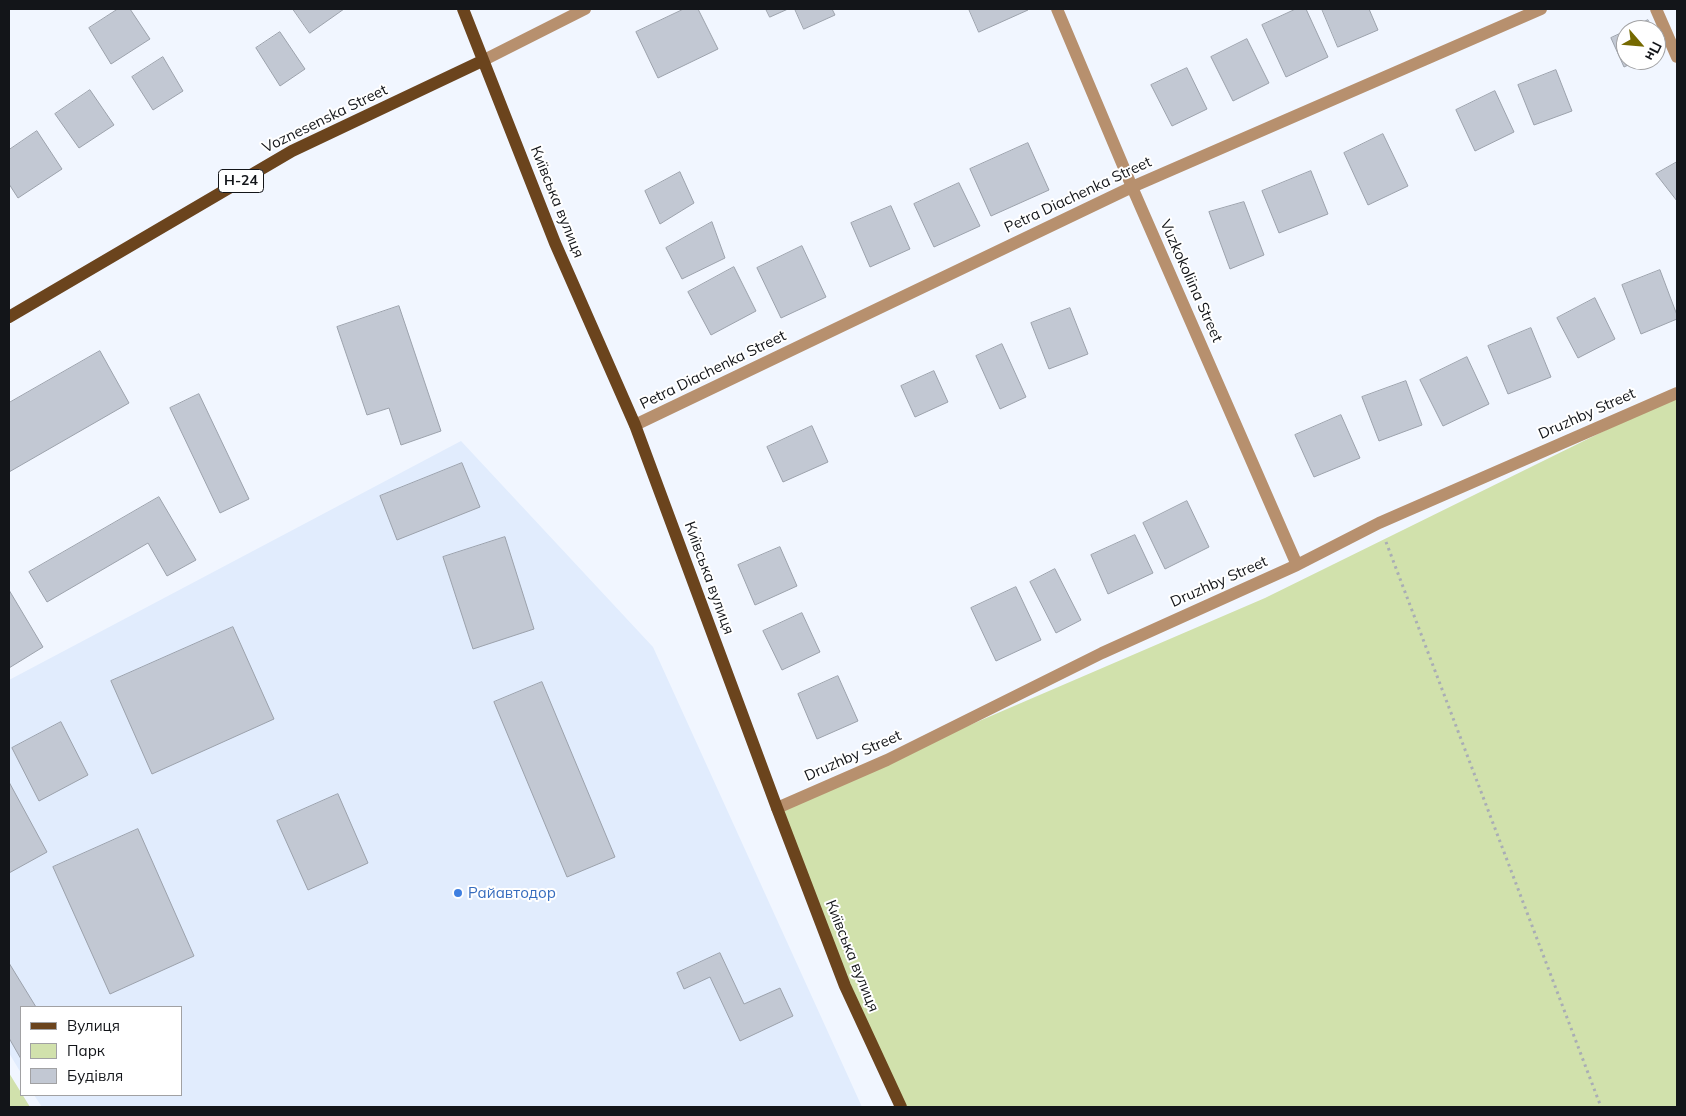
<!DOCTYPE html>
<html>
<head>
<meta charset="utf-8">
<style>
  body { margin:0 }
  #map { position:relative; width:1686px; height:1116px; overflow:hidden; background:#f1f6ff; font-family:Mulish,sans-serif }
  canvas { display:block }
  .frame { position:absolute; inset:0; border:10px solid #131519; pointer-events:none }
  .legend { position:absolute; left:20px; top:1006px; width:162px; height:90px; box-sizing:border-box; background:#fff; border:1px solid #a1a1a3; margin:0; padding:6px 9px; list-style:none; font-size:15px; color:#131519 }
  .legend li { display:flex; align-items:center; gap:10px; height:25px }
  .legend b { width:25px; border:1px solid #a1a1a3 }
  .north { position:absolute; left:1616px; top:20px; width:50px; height:50px; box-sizing:border-box; background:#fff; border:1px solid #a1a1a3; border-radius:50%; rotate:117deg; font-size:14px; font-weight:700; line-height:20px; text-align:center; color:#131519 }
  .north::after { content:''; display:block; margin:auto; width:18px; height:22px; background:#756900; clip-path:polygon(50% 0,100% 100%,50% 72%,0 100%) }
</style>
</head>
<body>
<div id="map">
<canvas width="1686" height="1116"></canvas>
<div class="frame"></div>
<ul class="legend">
<li><b style="height:6px;background:#6b441d"></b>Вулиця</li>
<li><b style="height:14px;background:#d1e1ac"></b>Парк</li>
<li><b style="height:14px;background:#c2c8d3"></b>Будівля</li>
</ul>
<div class="north">Пн</div>
</div>
<script>
const c = document.querySelector('canvas').getContext('2d');
c.lineJoin = 'round';
function fillPath(path, color) { c.fillStyle = color; c.fill(path, 'evenodd'); }
function stroke(path, color, width, dash) { c.strokeStyle = color; c.lineWidth = width; c.lineCap = dash ? 'butt' : 'round'; c.setLineDash(dash || []); c.stroke(path); }
function write(font, color, halo, rows, align = 'center') {
  c.font = font + ' Mulish,sans-serif'; c.lineWidth = 4; c.setLineDash([]); c.textBaseline = 'middle'; c.strokeStyle = halo; c.fillStyle = color; for (const [text, x, y, turn = 0] of rows) {
    c.save(); c.translate(x, y); c.rotate((+turn || 0) * Math.PI / 180); c.textAlign = isNaN(turn) ? turn : align; if (halo) c.strokeText(text, 0, 0); c.fillText(text, 0, 0); c.restore();
  }
}
fillPath(new Path2D(`
  M461,441L653,647L862,1107H42L34,1095H181V1007H21V1073L9,1053V680Z`), '#e1ecfd');
fillPath(new Path2D(`
  M1677,395V1107H901L777,808L1265,598Z
  M9,1073L30,1107H9Z`), '#d1e1ac');
const building = new Path2D(`
  M118,9H130L150,39L111,64L89,28Z
  M293,9H344L310,33Z
  M684,9H698L718,49L658,78L636,32Z
  M766,9H788L770,17Z
  M795,9H832L835,15L804,29Z
  M969,9H1028V10L979,32Z
  M1296,9H1306L1328,57L1286,77L1262,25Z
  M1322,9H1369L1378,30L1338,47Z
  M1648,20L1653,30H1628Z
  M1626,31V60H1639L1624,67L1611,38Z
  M280,32L305,69L280,86L256,48Z
  M1656,37L1662,49L1656,52Z
  M1247,39L1269,83L1233,101L1211,57Z
  M163,57L183,91L153,110L132,77Z
  M1187,68L1207,109L1172,126L1151,85Z
  M1556,70L1572,111L1534,125L1518,85Z
  M90,90L114,125L79,148L55,114Z
  M1495,91L1514,132L1475,151L1456,110Z
  M37,131L62,169L18,198L9,184V150Z
  M1383,134L1408,186L1368,205L1344,153Z
  M1028,143L1049,190L991,216L970,169Z
  M1677,162V201L1656,174Z
  M1311,171L1328,214L1279,233L1262,191Z
  M680,172L694,203L660,224L645,191Z
  M959,183L980,226L934,247L914,204Z
  M1244,202L1264,255L1230,269L1209,212Z
  M891,206L910,249L870,267L851,223Z
  M712,222L725,258L682,279L666,248Z
  M802,246L826,297L781,318L757,268Z
  M734,267L756,311L711,335L688,292Z
  M1660,270L1677,315V319L1641,334L1622,285Z
  M1595,298L1615,339L1578,358L1557,318Z
  M399,306L441,431L401,445L389,408L367,415L337,327Z
  M1070,308L1088,354L1049,369L1031,323Z
  M1531,328L1551,377L1508,394L1488,346Z
  M1002,344L1026,397L1000,409L976,356Z
  M100,351L129,403L9,472V403Z
  M1467,357L1489,404L1443,426L1420,380Z
  M934,371L948,402L915,417L901,386Z
  M1406,381L1422,425L1379,441L1362,397Z
  M199,394L249,499L220,513L170,408Z
  M1341,415L1360,458L1314,477L1295,435Z
  M812,426L828,462L783,482L767,447Z
  M462,463L480,507L397,540L380,496Z
  M159,497L196,560L167,576L148,543L47,602L29,572Z
  M1187,501L1209,547L1165,569L1143,523Z
  M1135,535L1153,573L1108,594L1091,555Z
  M505,537L534,629L473,649L443,557Z
  M780,547L797,586L755,605L738,565Z
  M1055,569L1081,620L1056,633L1030,582Z
  M1016,587L1041,640L996,661L971,608Z
  M9,590L43,647L9,668Z
  M802,613L820,652L782,670L763,631Z
  M233,627L274,719L152,774L111,681Z
  M838,676L858,721L817,739L798,694Z
  M542,682L615,857L567,877L494,702Z
  M61,722L88,775L39,801L12,748Z
  M9,782L47,852L9,873Z
  M338,794L368,863L308,890L277,821Z
  M138,829L194,956L110,994L53,867Z
  M720,953L744,1004L780,988L793,1016L740,1041L710,977L684,989L677,973Z
  M9,963L36,1007H21V1059L9,1038Z`);
fillPath(building, '#c2c8d3');
stroke(building, '#9ca2ac', 1);
stroke(new Path2D(`
  M1386,542L1601,1107`), '#a9adb5', 3, [2.5, 4]);
stroke(new Path2D(`
  M1057,9L1132,187L1297,565
  M1656,9L1677,57
  M482,61L585,9
  M635,425L1132,187L1541,9
  M777,808L887,760L1102,653L1297,565L1379,523L1677,393`), '#b7906e', 12);
stroke(new Path2D(`
  M463,9L555,243L635,425L777,808L845,986L901,1107
  M9,317L292,151L482,61`), '#6b441d', 12);
for (const [x, y, r, color] of [
  [458,893,5,"#3f7fe0"]
]) { const dot = new Path2D(); dot.arc(x, y, r, 0, 2 * Math.PI); c.fillStyle = color; c.fill(dot); stroke(dot, '#fff', 2); }
for (const [x, y, w] of [
  [241,181,45]
]) { const box = new Path2D(); box.roundRect(x - w / 2, y - 11.5, w, 23, 4); c.fillStyle = '#fff'; c.fill(box); stroke(box, '#131519', 1); }
write('bold 14px', '#131519', null, [
  ["Н-24",241,181]
]);
write('15px', '#131519', '#fff', [
  ["Voznesenska Street",325,119,-26],
  ["Petra Diachenka Street",1078,195,-25],
  ["Київська вулиця",557,202,68],
  ["Vuzkokoliina Street",1191,281,66],
  ["Petra Diachenka Street",713,370,-26],
  ["Druzhby Street",1587,414,-24],
  ["Київська вулиця",709,578,70],
  ["Druzhby Street",1219,582,-24],
  ["Druzhby Street",853,756,-24],
  ["Київська вулиця",852,956,68]
]);
write('15px', '#366cbe', '#fff', [
  ["Райавтодор",468,893]
], 'left');
</script>
</body>
</html>
